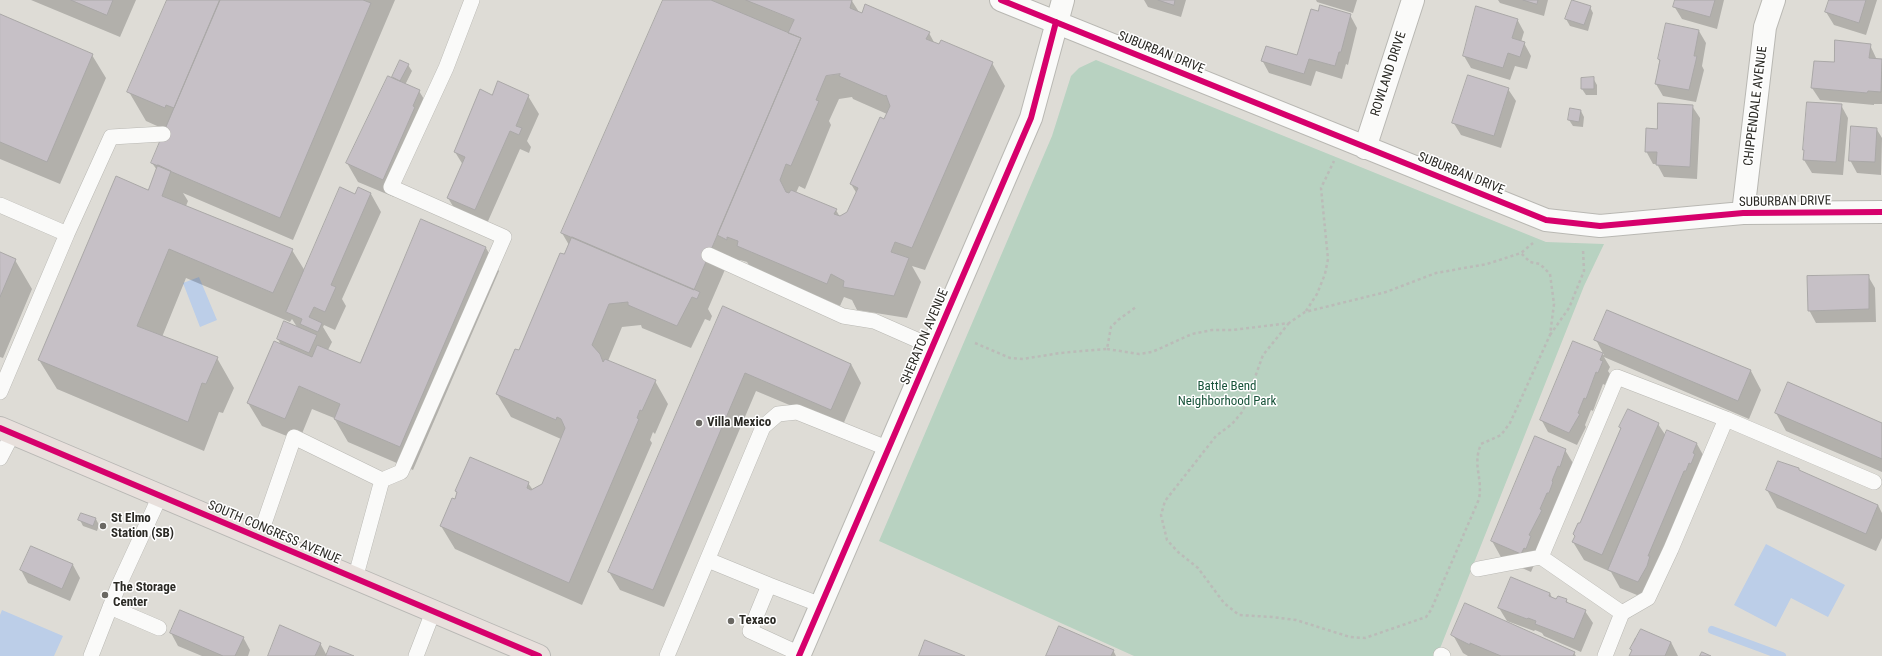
<!DOCTYPE html>
<html>
<head>
<meta charset="utf-8">
<style>
  body { margin:0 }
  canvas { display:block; background:#dedcd6 }
</style>
</head>
<body>
<canvas width="1882" height="656"></canvas>
<script>
const c = document.querySelector('canvas').getContext('2d');
c.lineJoin = 'round';
function fillPath(path, color) { c.fillStyle = color; c.fill(path, 'evenodd'); }
function stroke(path, color, width, dash) { c.strokeStyle = color; c.lineWidth = width; c.lineCap = dash ? 'butt' : 'round'; c.setLineDash(dash || []); c.stroke(path); }
function write(font, color, halo, rows, align = 'center') {
  c.font = font + ' "Roboto Condensed",sans-serif'; c.lineWidth = 3; c.setLineDash([]); c.textBaseline = 'middle'; c.strokeStyle = halo; c.fillStyle = color; for (const [text, x, y, turn = 0] of rows) {
    c.save(); c.translate(x, y); c.rotate((+turn || 0) * Math.PI / 180); c.textAlign = isNaN(turn) ? turn : align; if (halo) c.strokeText(text, 0, 0); c.fillText(text, 0, 0); c.restore();
  }
}
fillPath(new Path2D(`
  M1096,60L1546,242L1604,244L1584,286L1437,656H1134L879,541L1052,136L1071,76L1079,68Z`), '#b8d2c1');
fillPath(new Path2D(`
  M199,277L217,320L200,327L183,283Z
  M1766,544L1845,585L1828,617L1791,598L1776,627L1734,605Z
  M2,610L63,636L54,656H0V615Z`), '#bccee8');
fillPath(new Path2D(`
  M31,0H136L120,37Z
  M168,0H395L293,240L183,193L188,201L186,206L292,250L305,271L356,195L371,194L381,212L342,299L346,306L335,330L324,325L323,327L332,342L328,350L360,364L486,248L499,271L413,470L348,442L334,418L312,409L299,441L262,426L248,403L281,345L278,339L297,327L292,319L290,322L186,278L162,337L217,358L234,388L223,413L219,412L204,451L57,389L39,360L149,191L157,170L152,163L166,130L146,121L129,92Z
  M664,0H849L852,1L859,12L929,33L935,44L992,63L1005,86L925,270L912,266L921,282L907,318L857,310L852,300L844,297L840,306L751,268L747,262L740,260V262L730,258L708,309L712,316L710,321L705,319L691,348L642,328L641,325L622,327L608,361L655,381L668,404L655,434L653,432L650,440L652,443L582,605L455,549L441,526L455,500L458,493L456,491L528,483L533,490L542,485L561,439L511,417L497,394L520,351L565,256L569,245L562,233ZM852,97L853,99L887,114L851,184L857,194L848,213L840,217L836,210L796,193L799,186L805,189L831,125L829,121L839,99Z
  M1144,0H1186L1181,17L1148,7Z
  M1316,0H1357L1353,13L1317,2Z
  M1498,0H1548L1544,16L1500,3Z
  M1676,0H1724L1717,29L1682,19L1674,6Z
  M1831,0H1877L1866,35L1834,25L1826,12Z
  M1590,7L1593,13L1588,31L1570,26L1566,19Z
  M1319,12L1350,15L1357,28L1348,65L1346,64L1342,79L1316,71L1311,86L1269,73L1262,60L1298,57Z
  M0,15L92,55L106,78L60,184L0,159Z
  M1517,19L1524,32L1521,42L1524,43L1531,56L1527,69L1515,66L1510,80L1471,68L1464,56Z
  M1699,31L1706,43L1702,66L1704,70L1696,102L1663,96L1656,84L1661,48Z
  M1870,45L1877,60H1882V104H1874V105L1820,100L1812,88L1834,63Z
  M408,65L412,71L405,85L419,91L430,109L425,126L394,197L358,182L347,163L395,80L393,77Z
  M1593,78L1597,85V95H1586L1582,89V79Z
  M1508,89L1516,101L1501,148L1461,135L1453,122Z
  M492,96H528L539,114L527,141L531,147L529,153L520,149L485,228L459,216L448,198L463,165L455,152Z
  M1841,105L1848,118L1843,175L1812,173L1804,160V149Z
  M1692,106L1700,118L1697,179L1664,177L1657,164H1653L1646,151L1658,130Z
  M1581,111L1584,117L1583,127L1573,126L1569,120Z
  M1876,128L1882,138L1881,175L1857,173L1850,160Z
  M0,253L15,260L32,289L3,358L0,357Z
  M1868,276L1875,288L1876,322L1816,323L1809,310Z
  M723,307L851,364L861,383L842,427L756,391L664,607L620,590L609,572Z
  M1608,311L1751,371L1761,390L1749,419L1604,357L1610,367L1608,371L1610,374L1605,385L1603,384L1593,411L1591,410L1585,425L1586,427L1577,445L1548,432L1541,419L1574,342L1604,355L1596,340Z
  M1776,413L1882,424V472L1786,431Z
  M1658,424L1666,436L1668,432L1697,444L1707,462L1649,600L1620,588L1611,572L1584,560L1573,542L1575,537L1574,534L1581,525L1621,430L1620,427Z
  M1565,450L1576,468L1536,566L1534,565L1531,572L1502,559L1492,541Z
  M1798,469L1800,472L1878,505L1882,513V538L1876,551L1777,508L1767,490Z
  M82,514L96,519L99,525L97,531L83,526L80,520Z
  M31,547L73,565L80,578L70,601L28,583L21,570Z
  M1550,593L1552,598L1557,600H1566L1569,604L1585,611L1593,623L1581,652L1544,636L1542,633L1535,630L1534,631L1507,621L1499,608Z
  M180,611L243,637L250,650L248,656H202L178,646L171,633Z
  M1453,635L1574,653L1576,656H1468L1463,653Z
  M1635,638L1671,642L1678,656H1630L1632,651L1631,649Z
  M320,643L327,656H351H269Z
  M1113,650L1116,656H1048Z`), '#0003');
stroke(new Path2D(`
  M1712,630L1782,656`), '#bccee8', 8);
const building = new Path2D(`
  M71,0H113L107,15Z
  M167,0H220L174,108L166,105L165,108L127,92Z
  M220,0H363L371,3L280,218L151,163Z
  M663,0H711L801,38L694,290L561,233Z
  M746,0H852L850,8L862,13L865,4L930,32L926,39L939,44L941,40L993,62L912,248L895,242L891,252L909,258L894,296L843,287L844,281L831,274L827,284L737,246L738,241L727,237V240L717,235L801,38L788,33L794,20ZM840,74L839,76L885,96L886,95L890,106L884,119L880,117L850,184L858,188L847,212L840,216L834,214L837,209L791,190L789,193L786,192L780,180L786,164L791,166L819,101L816,100L826,76Z
  M1158,0H1175L1174,5Z
  M1523,0H1538L1537,4Z
  M1572,0L1591,6L1584,25L1565,19Z
  M1675,0H1715L1710,17L1673,7Z
  M1829,0H1866L1859,23L1825,12Z
  M1320,5L1351,14L1341,52H1339L1335,66L1309,59L1304,74L1261,61L1266,46L1297,55L1311,9L1318,11Z
  M1476,6L1518,19L1512,38L1525,42L1520,57L1508,53L1503,68L1463,56Z
  M0,14L93,54L47,162L0,142Z
  M1666,23L1699,30L1694,56H1697L1689,90L1655,84L1660,60L1658,59Z
  M1835,40L1871,44L1869,58L1882,59L1881,92L1868,91L1867,93L1811,88L1814,61L1834,62Z
  M400,60L409,64L400,81L392,77Z
  M1468,75L1509,88L1494,136L1452,123Z
  M388,76L420,90L413,106L415,107L383,180L346,163Z
  M1594,77V89H1581V78Z
  M498,81L529,95L516,126L522,128L519,135L510,131L475,210L447,198L465,157L454,152L480,89L492,95Z
  M1807,102L1842,104L1836,162L1803,160L1804,150H1803Z
  M1658,103L1693,105L1690,167L1656,165L1657,152H1645L1646,128L1657,129Z
  M1570,108L1581,110L1579,122L1568,120Z
  M1851,126L1877,128L1875,162L1849,161Z
  M158,165L171,171L162,196L293,249L273,293L169,249L137,326L218,357L206,384L202,383L188,422L38,360L116,176L148,190Z
  M340,187L355,194L358,187L371,193L331,285L336,287L325,312L314,307L309,317L322,323L318,332L300,324L302,319L286,312Z
  M421,219L486,247L400,447L334,419L340,404L299,386L285,419L247,403L274,341L312,357L317,345L360,363Z
  M572,237L700,292L697,299L692,297L677,326L628,305V302L609,304L592,345L600,354L603,362L605,359L656,380L642,411L640,410L637,418L639,419L569,583L440,526L452,498L455,499L457,492L455,491L470,457L529,482L527,488L531,490L542,484L565,428L561,419L557,417L556,420L496,394L515,349L519,350L560,253L564,254Z
  M0,252L16,259L0,297Z
  M1869,275V309L1808,311L1807,276Z
  M723,306L851,364L831,410L745,373L653,590L608,572Z
  M1607,310L1751,370L1738,401L1594,340Z
  M284,321L317,335L309,353L277,339Z
  M1573,341L1603,353L1600,360L1603,361L1598,373L1596,372L1586,399L1584,398L1578,413L1580,414L1569,433L1540,420Z
  M1788,382L1882,423V459L1775,413Z
  M1628,409L1659,423L1602,555L1572,542L1575,536L1573,534L1578,523H1580L1621,428L1619,427Z
  M1667,430L1697,443L1693,453L1695,454L1691,464L1689,463L1686,471H1684L1648,556H1650L1647,566L1638,582L1608,570Z
  M1535,436L1566,449L1560,467L1558,466L1552,481L1553,482L1549,493H1547L1540,509L1542,510L1529,535L1531,536L1526,549L1524,548L1521,554L1491,541Z
  M1778,461L1799,468V470L1878,505L1866,534L1766,490Z
  M81,513L96,518L93,526L78,520Z
  M31,546L73,564L62,589L20,570Z
  M1511,577L1550,593L1549,596L1556,599L1558,596L1567,599L1566,602L1586,610L1574,639L1535,624L1536,621L1528,618L1527,619L1498,608Z
  M1465,603L1575,652L1573,656H1501L1470,643V645L1458,639L1451,635Z
  M180,610L244,637L235,656H223L170,633Z
  M280,625L321,643L315,656H268Z
  M1059,626L1114,650L1111,656H1046Z
  M1641,629L1671,642L1665,656H1629L1632,650L1630,649Z
  M925,640L965,656H919Z
  M330,646L354,656H326Z
  M1702,652L1711,656H1700Z`);
fillPath(building, '#c6c0c6');
stroke(building, '#aaa8a7', 1);
const service = new Path2D(`
  M0,205L67,234L0,392
  M67,234L111,137L163,134
  M709,255L843,316L874,321L933,347
  M1726,419L1874,482
  M0,458L13,433
  M382,480L401,472L504,237L391,187L446,68L472,0
  M259,538L294,437L382,480L355,579
  M708,560L769,585
  M1478,569L1541,557
  M110,607L159,628
  M800,654L750,631L769,585L821,605
  M1441,655L1443,656
  M91,656L118,587L160,496
  M416,656L433,612
  M667,656L763,427L778,414L797,412L889,449
  M1605,656L1622,613L1648,598L1671,549L1726,419L1617,377L1541,557L1622,613`);
const minor = new Path2D(`
  M1001,0L1546,220L1600,226L1743,213L1882,212
  M1365,148L1413,0
  M1743,213L1765,27L1774,0
  M799,656L1031,118L1063,0`);
const primary = new Path2D(`
  M0,428L539,656`);
stroke(service, '#b9b8b3', 16);
stroke(minor, '#b9b8b3', 24);
stroke(primary, '#b9b8b5', 24);
stroke(new Path2D(`
  M1306,311L1317,294L1325,274L1328,259L1321,188L1334,161
  M1289,323L1263,355L1243,411L1232,424L1216,436L1165,501L1161,515L1167,540L1178,552L1198,568L1224,603L1239,615L1272,617L1296,620L1350,637L1365,638L1426,617L1431,610L1479,499C1483,477 1472,466 1481,444L1501,435L1510,423L1550,335L1554,304L1550,274L1540,264L1530,262L1521,253
  M1550,335L1569,308L1584,271L1583,249
  M975,343L1010,358L1023,359L1060,353L1107,349L1111,327L1118,320L1136,307
  M1107,349L1139,354L1152,352L1192,334L1212,330H1233L1289,323L1305,312L1386,292L1436,273L1487,264L1521,253L1533,243`), '#bbbbb8', 2.5, [3, 3]);
stroke(service, '#fafaf9', 15);
stroke(minor, '#fafaf9', 22);
stroke(primary, '#e8e0dc', 22);
stroke(new Path2D(`
  M1001,0L1546,220L1600,226L1743,213L1882,212
  M0,428L539,656
  M799,656L1031,118L1056,22`), '#d6006c', 6);
for (const [x, y, r, color] of [
  [699,423,4,"#6a6863"],
  [103,526,4,"#6a6863"],
  [105,595,4,"#6a6863"],
  [731,621,4,"#6a6863"]
]) { const dot = new Path2D(); dot.arc(x, y, r, 0, 2 * Math.PI); c.fillStyle = color; c.fill(dot); stroke(dot, '#fff', 1.5); }
write('13px', '#2b2a25', '#fff', [
  ["SUBURBAN DRIVE",1161,53,22],
  ["ROWLAND DRIVE",1389,74,-72],
  ["CHIPPENDALE AVENUE",1756,106,-83],
  ["SUBURBAN DRIVE",1461,174,22],
  ["SUBURBAN DRIVE",1785,202,-1],
  ["SHERATON AVENUE",925,337,-67],
  ["SOUTH CONGRESS AVENUE",274,533,23]
]);
write('13px', '#18533a', '#fff', [
  ["Battle Bend",1227,387],
  ["Neighborhood Park",1227,402]
]);
write('bold 13px', '#2b2a25', '#fff', [
  ["Villa Mexico",707,423],
  ["St Elmo",111,519],
  ["Station (SB)",111,534],
  ["The Storage",113,588],
  ["Center",113,603],
  ["Texaco",739,621]
], 'left');
</script>
</body>
</html>
